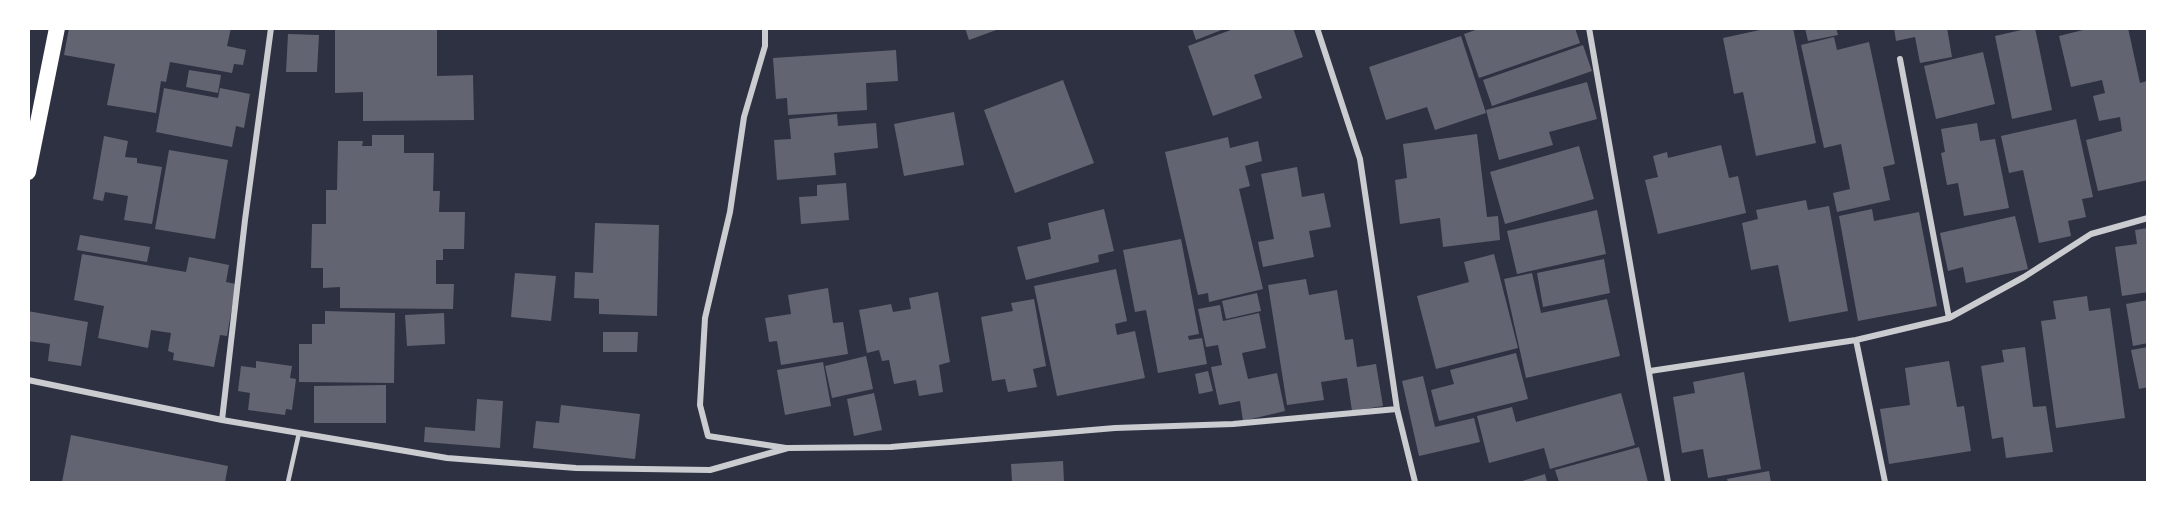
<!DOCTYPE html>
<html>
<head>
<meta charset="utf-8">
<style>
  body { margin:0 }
  #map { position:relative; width:2176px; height:511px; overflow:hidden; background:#2d3142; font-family:Jost,sans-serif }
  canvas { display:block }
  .frame { position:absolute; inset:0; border:30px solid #fff; pointer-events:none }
</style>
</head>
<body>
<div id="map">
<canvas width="2176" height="511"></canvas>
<div class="frame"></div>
</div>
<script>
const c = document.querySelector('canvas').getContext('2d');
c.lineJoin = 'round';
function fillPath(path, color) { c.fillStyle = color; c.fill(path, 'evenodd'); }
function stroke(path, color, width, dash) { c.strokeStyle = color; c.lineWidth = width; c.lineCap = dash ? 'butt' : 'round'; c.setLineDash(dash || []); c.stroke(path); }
fillPath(new Path2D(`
  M69,28H231L227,46L246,50L243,65L234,64L232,73L170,62L166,82L161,81L156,113L107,105L115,64L64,55Z
  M335,28H437V76L473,75L474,120L363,121V92L335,93Z
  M965,28H999V29L969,40Z
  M1192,28H1224V29L1196,40Z
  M1236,28H1293L1303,57L1254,75L1262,98L1213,116L1188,46Z
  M1481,28H1575L1580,43L1479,78L1464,34Z
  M1769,28H1793L1816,143L1756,156L1743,92L1734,94L1723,38Z
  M1805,28H1836L1838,35L1808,41Z
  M1894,28H1947L1952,57L1920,63L1915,37L1896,41Z
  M2030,28H2035L2052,110L2012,119L1995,36Z
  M2091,28H2128L2140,83L2147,81L2148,84V180L2098,191L2086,140L2122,131L2120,117L2099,121L2093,96L2105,93L2102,80L2071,87L2059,36Z
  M288,34L319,35L317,72H286Z
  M1461,36L1486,113L1435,130L1427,107L1386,120L1369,67Z
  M1834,37L1837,50L1869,42L1895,164L1883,167L1890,200L1837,212L1833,193L1850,189L1841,144L1824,148L1801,45Z
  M1583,45L1592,71L1492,106L1483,80Z
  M896,50L898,81L866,83L867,110L788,115L787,98L776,99L773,58Z
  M1983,52L1995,104L1936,119L1924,66Z
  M189,70L221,75L218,93L186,87Z
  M1063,80L1094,163L1015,193L984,110Z
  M1587,82L1597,119L1549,132L1553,145L1499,160L1486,110Z
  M164,88L218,98L220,88L250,94L244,128L236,126L232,147L156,132Z
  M954,112L964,165L904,176L894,124Z
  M837,114L838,126L876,123L878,148L834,153L836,175L777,180L774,140L791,139L789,119Z
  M2076,119L2093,197L2082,199L2086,217L2068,221L2071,236L2039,243L2023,170L2009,173L2001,136Z
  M1977,123L1980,141L1995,139L2009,208L1964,216L1958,183L1947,185L1941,153L1945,152L1941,129Z
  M1477,134L1487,217L1498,216L1500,240L1443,247L1440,218L1400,224L1395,180L1407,178L1403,144Z
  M372,135H404V153H434L433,191H440L439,212H465L464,249H443V260H436V284H454L453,309L340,308V287L323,288V268H311L312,224H326V190H337L338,141H363L362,146H372Z
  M104,136L128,141L125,157L137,158V163L162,167L152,224L124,220L128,196L105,192L103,201L93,199Z
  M1228,137L1230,148L1258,141L1262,161L1245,166L1250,186L1239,189L1263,289L1209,302L1208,293L1198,295L1165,152Z
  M1721,145L1729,178L1738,176L1746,213L1658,234L1645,180L1658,177L1653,156L1667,152L1668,158Z
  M1579,146L1594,199L1505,224L1490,172Z
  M169,150L228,160L215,239L155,229Z
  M1297,167L1302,197L1324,193L1331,227L1309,231L1314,257L1263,267L1258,242L1274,239L1261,174Z
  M846,183L849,220L801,224L799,197L817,196V185Z
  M1806,200L1808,210L1829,206L1848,311L1789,322L1778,265L1751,270L1742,223L1758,219L1756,210Z
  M1104,209L1114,251L1098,255L1099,262L1026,280L1017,247L1051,239L1048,223Z
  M1872,209L1874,221L1919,212L1937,306L1858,321L1839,216Z
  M1597,210L1606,254L1517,274L1507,231Z
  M2015,216L2028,269L1966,283L1963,267L1948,271L1940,233Z
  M595,223L659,225L657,316L599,314V299L574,298L575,272L593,273Z
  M2148,228V292L2122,296L2115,247L2137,244L2135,230Z
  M80,235L150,247L147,262L77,250Z
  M1181,239L1199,334L1188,336L1189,340L1202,338L1207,364L1158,373L1146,310L1135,312L1123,250Z
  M82,254L186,272L189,257L229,265L226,282L236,284L227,336L220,335L214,367L173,360L174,353L168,351L171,333L151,330L148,348L98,338L104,306L74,300Z
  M1494,254L1518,348L1436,369L1417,296L1469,282L1464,262Z
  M1604,259L1610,293L1543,307L1537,273Z
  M1116,269L1127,321L1115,324L1117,335L1135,331L1145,378L1057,396L1034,286Z
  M515,273L556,276L551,321L511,317Z
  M1532,273L1541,313L1607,299L1620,356L1526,378L1504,279Z
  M1306,279L1309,295L1337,290L1345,340L1353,339L1357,367L1376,364L1383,406L1352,411L1347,378L1321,382L1324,400L1287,405L1268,285Z
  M828,288L833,323L843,322L848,354L781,365L777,341L769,342L765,318L791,314L788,295Z
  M938,292L950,362L939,365L943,392L919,396L916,380L894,384L889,360L882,361L879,350L867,353L859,310L891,304L893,312L911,309L909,298Z
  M1257,293L1261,311L1226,319L1222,301Z
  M2087,296L2089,311L2110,308L2125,418L2056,428L2041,321L2056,319L2053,301Z
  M1034,299L1046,366L1033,369L1037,387L1008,392L1005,379L992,381L981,317L1013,311L1011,303Z
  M2148,300V343L2133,346L2126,304Z
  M1220,305L1223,321L1259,313L1266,348L1242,353L1248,379L1277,373L1285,411L1243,421L1240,401L1219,405L1211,367L1222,365L1218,345L1206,347L1198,309Z
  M28,311L88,322L81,366L48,361L50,344L28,341Z
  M325,311L395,313L394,383L299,382V344H312V324H325Z
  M444,313L445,344L407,346L405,315Z
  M603,332H638L637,352H603Z
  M2025,347L2033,407L2046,406L2053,452L2006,458L2003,437L1992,439L1981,366L2004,362L2002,350Z
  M2148,347V387L2139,389L2131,350Z
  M1516,353L1528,399L1439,421L1431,390L1454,384L1450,370Z
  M866,356L873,389L832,398L825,366Z
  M256,361L292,366L290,378L296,379L292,410L286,409L285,415L248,410L250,393L238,391L241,366L256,368Z
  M1949,361L1957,407L1964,406L1971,451L1889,464L1880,409L1910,405L1905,368Z
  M823,362L831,406L785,415L777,370Z
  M1208,371L1213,391L1199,394L1195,374Z
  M1744,372L1761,469L1708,478L1703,449L1682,453L1673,397L1695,393L1693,382Z
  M1423,376L1435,427L1474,418L1480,442L1419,456L1402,381Z
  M386,385V423H314V386Z
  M874,393L882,430L854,436L847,399Z
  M1621,393L1635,445L1550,469L1544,448L1489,463L1477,416L1512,407L1516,422Z
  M477,399L503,401L500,448L424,442L425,427L475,431Z
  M561,405L640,414L635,459L533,448L536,421L559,423Z
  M71,435L228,466L225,482H62Z
  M1639,447L1648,482H1559L1555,470Z
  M1063,461L1064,482H1012L1011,464Z
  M1769,471L1771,482H1728L1727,479Z
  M1545,474L1547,482H1519Z`), '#626471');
stroke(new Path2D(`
  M288,482L299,433`), '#caccd0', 4.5);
stroke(new Path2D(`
  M765,28V46L744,117L730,212L705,318L700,405L708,436L786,448
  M1317,28L1360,159L1397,409L1415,482
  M1589,28L1668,482
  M1900,59L1949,318
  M1856,340L1885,482
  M1650,371L1856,340L1949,318L2024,277L2091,234L2148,218
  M28,380L222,420L447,458L576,468L710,470L788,448L891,447L1115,428L1233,424L1397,409
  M222,420L245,220L271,28`), '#caccd0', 6);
stroke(new Path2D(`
  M28,172L57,28`), '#fff', 16);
</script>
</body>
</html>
